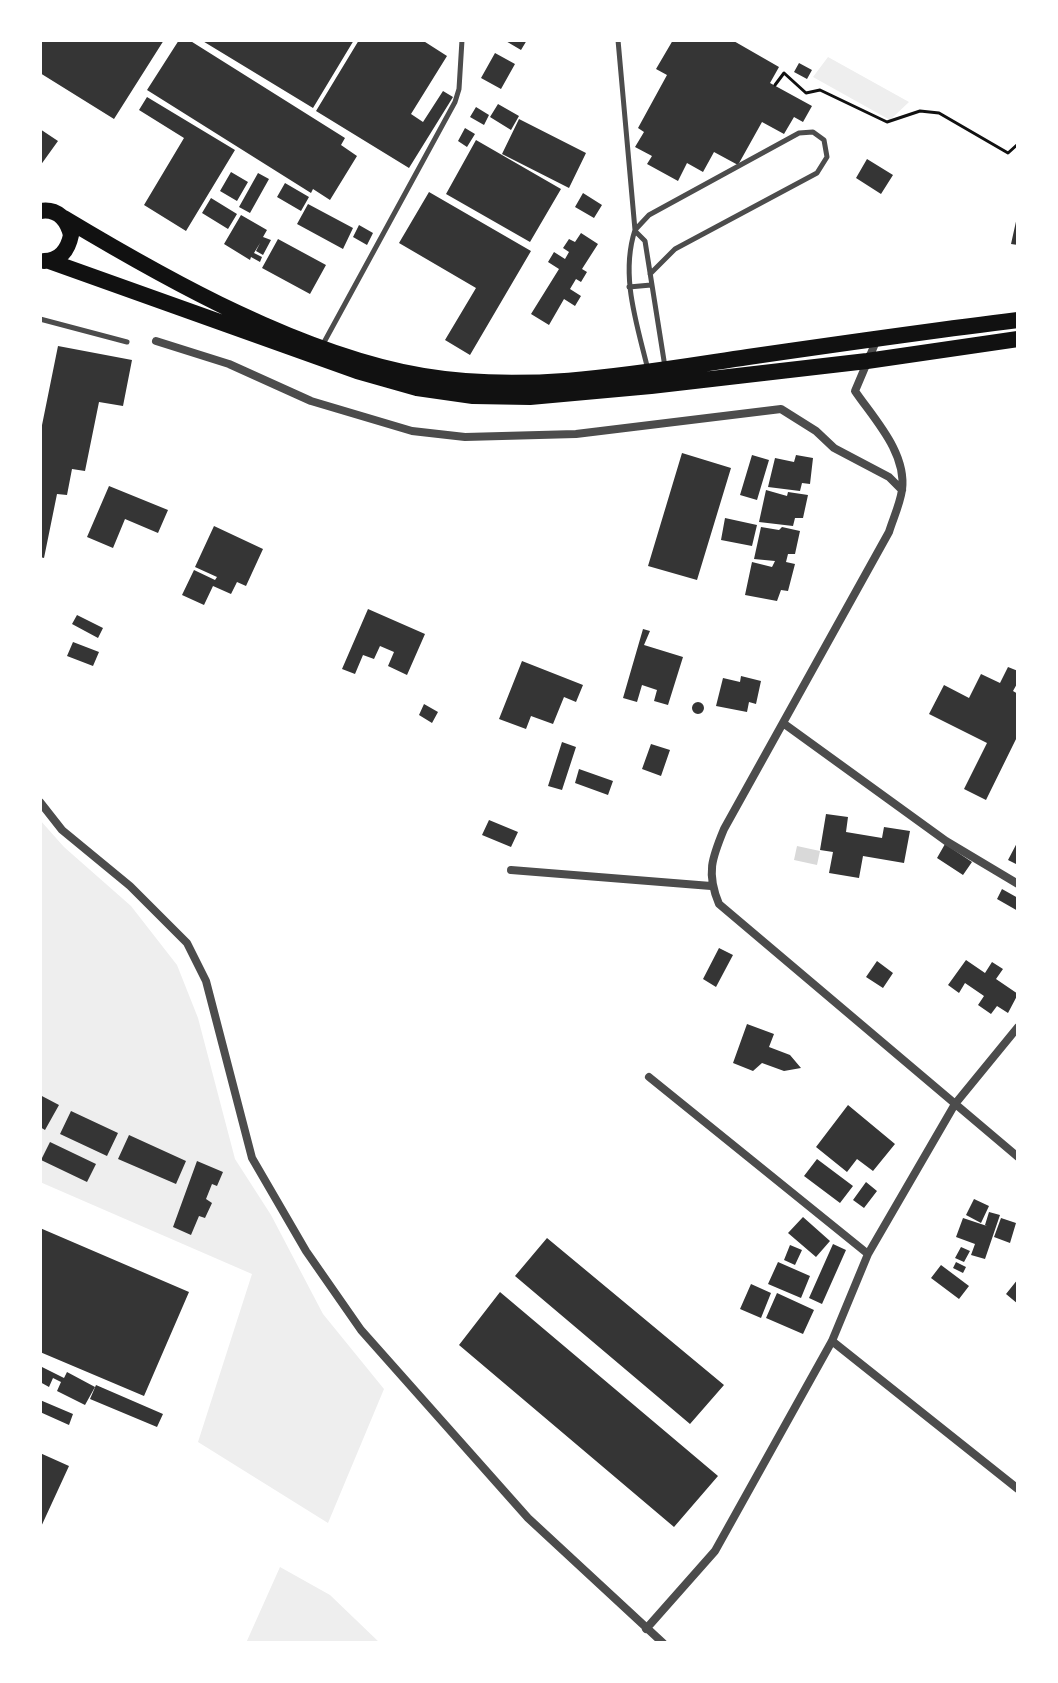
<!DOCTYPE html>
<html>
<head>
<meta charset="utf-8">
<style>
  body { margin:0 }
  #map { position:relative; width:1058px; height:1683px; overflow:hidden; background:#fff; font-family:"Crimson Pro",serif }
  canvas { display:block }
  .frame { position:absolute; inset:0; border:42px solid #fff; pointer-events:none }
</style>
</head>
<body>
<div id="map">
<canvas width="1058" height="1683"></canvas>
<div class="frame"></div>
</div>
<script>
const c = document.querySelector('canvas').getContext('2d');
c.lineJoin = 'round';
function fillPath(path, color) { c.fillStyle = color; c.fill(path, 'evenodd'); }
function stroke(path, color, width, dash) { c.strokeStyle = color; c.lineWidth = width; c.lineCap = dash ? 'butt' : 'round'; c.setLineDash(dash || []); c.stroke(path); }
fillPath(new Path2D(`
  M828,57L909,102L890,120L813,77Z
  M40,820L64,847L131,906L177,965L198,1018L235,1159L271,1215L323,1314L384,1389L328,1523L198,1442L252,1274L40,1182Z
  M280,1567L330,1595L380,1643H246Z`), '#eee');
fillPath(new Path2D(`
  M797,846L820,851L817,865L794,860Z`), '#d9d9d9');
fillPath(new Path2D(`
  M40,40H164L114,119L40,73Z
  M179,40H189L345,138L341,145L357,156L330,200L313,189L311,193L147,90Z
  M201,40H354L313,108Z
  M359,40H422L447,56L411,114L423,122L443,91L453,97L409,168L316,111Z
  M504,40H527L521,50Z
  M673,40H732L779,67L770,83L812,106L803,122L794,117L784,134L762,122L738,165L714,152L703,172L687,163L678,181L647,164L652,156L635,147L644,132L638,128L667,75L656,69Z
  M495,53L515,64L501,89L481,78Z
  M799,63L812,70L807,79L794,72Z
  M147,97L235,150L186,231L144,205L184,138L139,110Z
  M498,104L519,116L511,130L490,117Z
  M476,107L489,115L484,125L470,117Z
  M519,119L586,153L569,188L502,154Z
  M465,128L475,134L467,147L458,141Z
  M40,129L58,141L40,166Z
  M476,140L561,189L530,242L446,194Z
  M867,159L893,175L881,194L856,178Z
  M231,172L248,182L237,201L220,191Z
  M258,173L269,179L250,213L239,207Z
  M285,183L309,197L301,211L277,197Z
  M429,192L531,251L470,355L445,340L476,288L399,243Z
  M583,193L602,205L594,218L575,207Z
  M211,198L237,214L228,229L202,213Z
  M308,204L353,228L343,249L297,224Z
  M241,215L267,230L263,237L271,240L263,255L256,251L260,243L254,253L262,257L260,262L251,257L250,260L224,244Z
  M1017,217H1018V245L1011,244Z
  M359,225L373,233L367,245L353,237Z
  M581,233L598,244L582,269L587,272L581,282L576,279L570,289L581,296L575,306L564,299L549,325L531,314L559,269L548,262L554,252L565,259L569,252L563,248L569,239L575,242Z
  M278,239L326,265L310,294L262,268Z
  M58,346L132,360L123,406L99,402L85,471L72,469L67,495L57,494L44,558L40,557V435Z
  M682,453L731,468L697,580L648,566Z
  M752,455L769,460L757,500L740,495Z
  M796,455L813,458L810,484L802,483L800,491L768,487L775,458L794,462Z
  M109,486L168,510L158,533L125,519L113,548L87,537Z
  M766,490L787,496L788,492L808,495L803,518H795L793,526L759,522Z
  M725,518L757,525L752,546L721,540Z
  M214,526L263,549L246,586L237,582L231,594L213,586L204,605L182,595L194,570L215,580L217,577L195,567Z
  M761,527L779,530L782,527L800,531L795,554H788L786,562L795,564L788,591L781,590L777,601L745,595L752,562L772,567L775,561L754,559Z
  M368,609L425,634L407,675L388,666L394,652L380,646L374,659L363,655L355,674L342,669Z
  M77,615L103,628L98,638L72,624Z
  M643,629L650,631L644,645L683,657L668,705L654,701L657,690L642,685L637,702L623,698Z
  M73,642L99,652L93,666L67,656Z
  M522,661L583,685L576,702L564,697L553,724L531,716L526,729L499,719Z
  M1008,667L1018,671V682L1013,691L1018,694V735L986,800L964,789L987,743L929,714L944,685L969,698L981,674L1000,683Z
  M741,676L761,681L756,704L749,702L747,712L716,706L723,678L740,682Z
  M692 708a6 6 0 1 1 12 0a6 6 0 1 1-12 0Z
  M424,704L438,712L432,723L419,715Z
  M562,742L576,747L562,790L548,786Z
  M651,744L670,750L661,776L642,769Z
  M579,769L613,781L608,795L575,783Z
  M826,814L848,817L846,832L882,838L884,827L910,831L904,863L863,856L859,878L829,873L833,852L820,850Z
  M489,820L518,832L511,847L482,835Z
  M1018,841V865L1008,860Z
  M945,844L972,862L963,875L937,858Z
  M1002,889L1018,898V911L997,899Z
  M719,948L733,955L716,987L703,979Z
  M966,960L985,973L992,962L1003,969L996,979L1018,994L1008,1013L997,1006L991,1014L978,1005L984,996L965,983L959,993L948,985Z
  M877,961L893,973L883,988L866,977Z
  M747,1024L774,1034L769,1047L790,1055L801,1068L784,1071L762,1063L753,1071L733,1063Z
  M40,1095L59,1105L45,1130L40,1127Z
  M848,1105L895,1144L873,1171L857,1159L847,1172L816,1147Z
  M71,1111L118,1133L107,1156L60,1134Z
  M129,1135L186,1161L176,1184L118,1159Z
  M50,1142L96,1164L87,1182L41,1160Z
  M817,1159L853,1186L840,1203L804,1176Z
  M197,1161L223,1172L217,1186L212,1184L206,1199L212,1203L205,1218L199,1216L191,1235L173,1227Z
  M866,1182L877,1191L864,1208L853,1200Z
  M974,1199L989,1206L981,1223L966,1215Z
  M989,1212L1000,1215L985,1259L971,1255L975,1244L956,1237L963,1218L987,1226L985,1225Z
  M803,1217L830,1241L816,1257L788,1233Z
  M1001,1218L1016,1223L1010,1243L994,1237Z
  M40,1228L189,1292L144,1396L40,1352Z
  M547,1238L724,1385L690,1424L515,1276Z
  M833,1244L846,1250L822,1304L809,1298Z
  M790,1245L802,1250L795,1265L784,1260Z
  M961,1247L970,1251L964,1262L955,1258Z
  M778,1262L810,1276L801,1298L768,1284Z
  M956,1262L966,1267L963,1273L953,1268Z
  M941,1265L969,1286L959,1299L931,1278Z
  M1018,1279V1304L1006,1294Z
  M751,1284L771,1293L761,1318L740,1309Z
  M500,1292L718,1476L674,1527L459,1345Z
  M777,1293L814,1310L803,1334L766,1318Z
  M40,1366L64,1378L67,1372L95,1387L85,1405L57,1391L61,1382L53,1378L49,1387L40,1382Z
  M96,1385L163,1414L157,1427L90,1399Z
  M40,1400L73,1414L69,1425L40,1412Z
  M40,1453L69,1466L40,1529Z`), '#353535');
stroke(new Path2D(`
  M775,85L784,73L806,93L820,90L887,122L920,111L939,113L1008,153L1018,144`), '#111', 3);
stroke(new Path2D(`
  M618,40L635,230C620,276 637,324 648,370
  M635,230L649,215L799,133L813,132L824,140L827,157L817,173L675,249L650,274
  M635,231L645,241L665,367
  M629,287L651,285
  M40,319L127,342
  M322,346L455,102L459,89L462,40`), '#4c4c4c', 5);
stroke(new Path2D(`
  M877,339L855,391C874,419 907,453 902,490C900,504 893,519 889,532L724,829C712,858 706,873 719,904L1018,1157
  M156,341L229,364L311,401L412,431L465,437L576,434L781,409L816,431L834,448L889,477L902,490
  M783,723L946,841L1018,884
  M40,802L62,830L130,886L187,943L206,981L252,1158L306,1251L361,1330L528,1518L663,1643
  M511,870L711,886
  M649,1077L868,1254
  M832,1341L1018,1489
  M646,1629L715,1551L832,1341L868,1254L955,1104L1018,1027`), '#4c4c4c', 8);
stroke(new Path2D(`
  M40,211C57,208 67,219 71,235C68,250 60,261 44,261
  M64,218C169,281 301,355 423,376C530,394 641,373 748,357C838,344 928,331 1018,320
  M49,261L357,371L417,388L473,396L530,397L651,386L867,361L1018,339`), '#111', 16);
</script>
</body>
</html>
